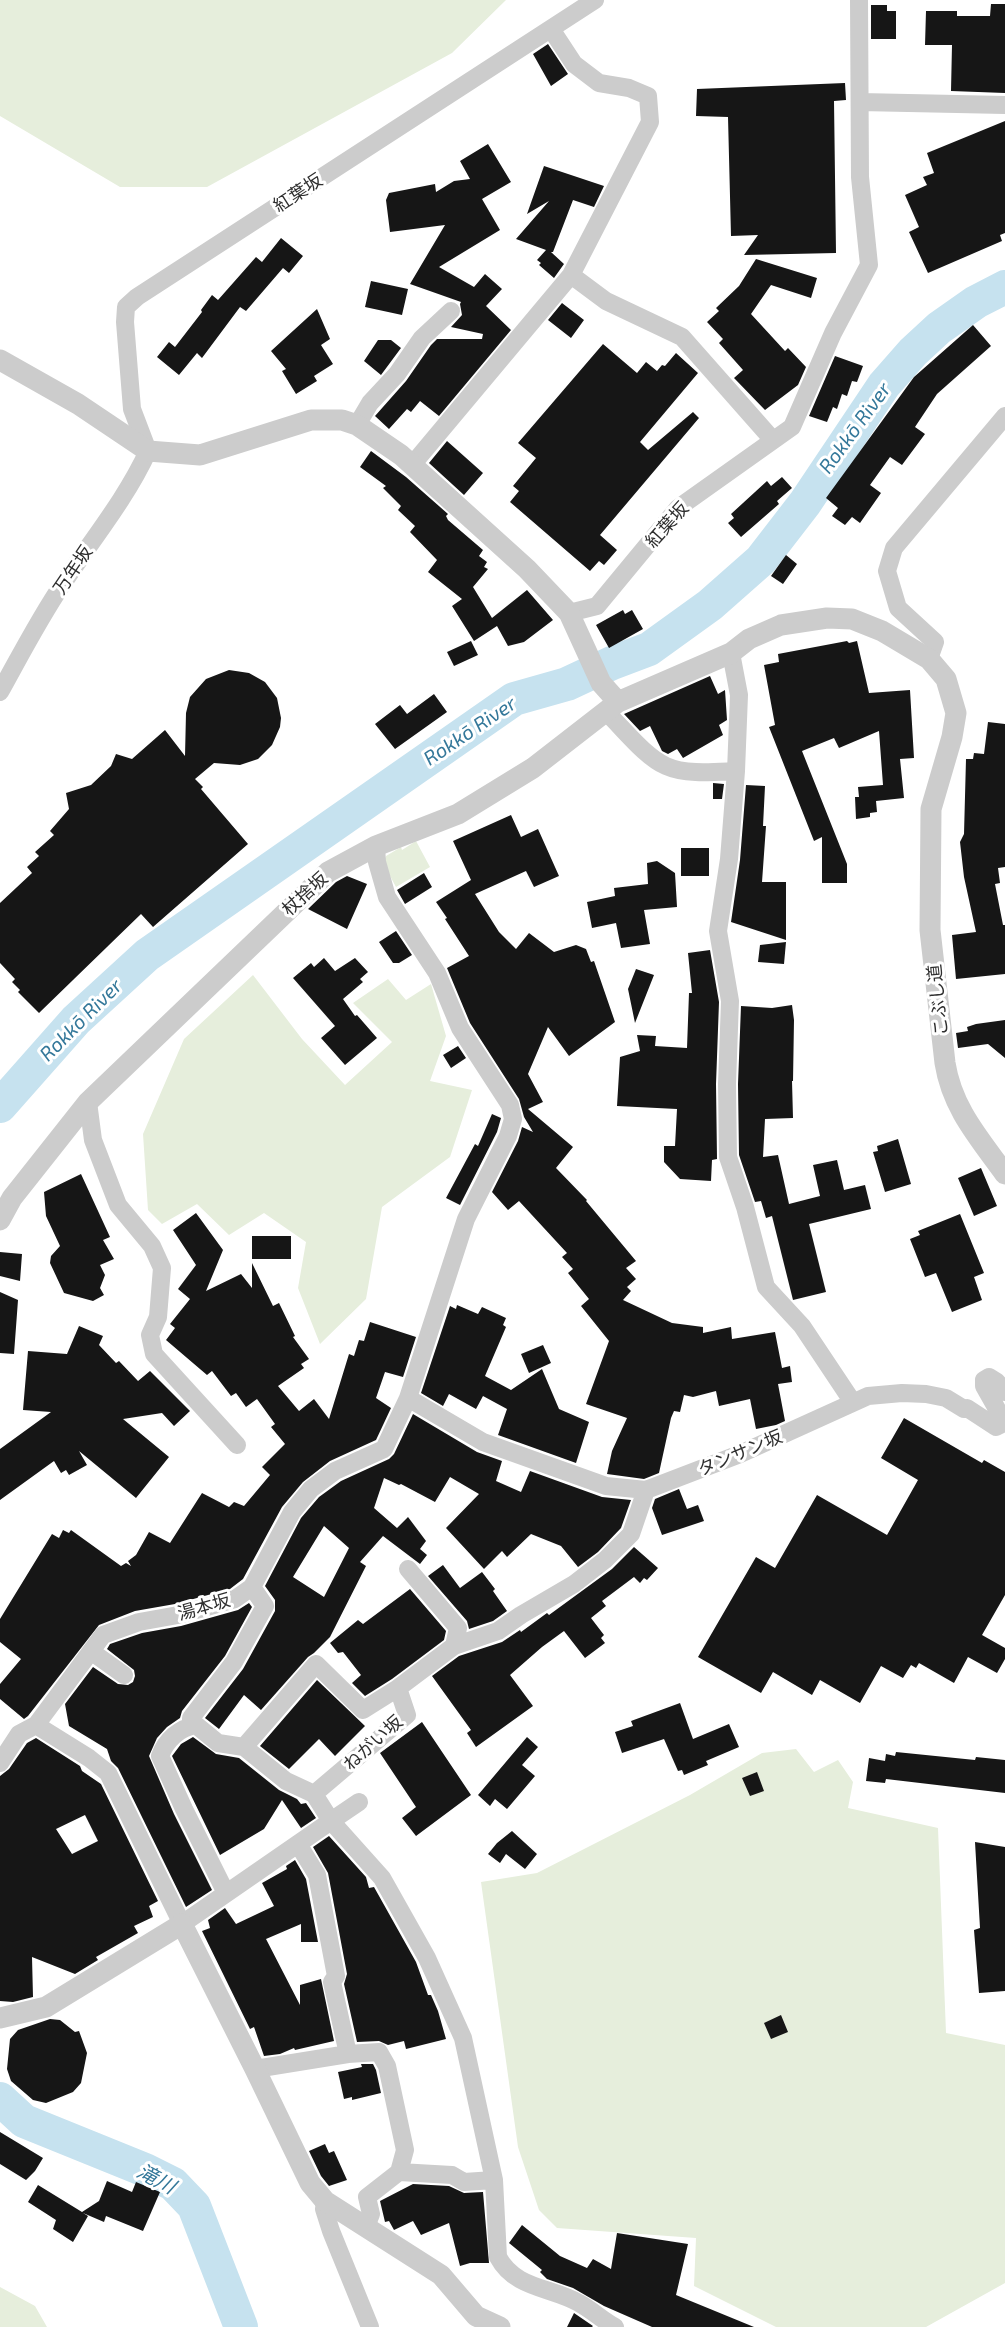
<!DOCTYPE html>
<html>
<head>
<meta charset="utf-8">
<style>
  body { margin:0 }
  canvas { display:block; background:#fff }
</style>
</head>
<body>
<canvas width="1005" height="2327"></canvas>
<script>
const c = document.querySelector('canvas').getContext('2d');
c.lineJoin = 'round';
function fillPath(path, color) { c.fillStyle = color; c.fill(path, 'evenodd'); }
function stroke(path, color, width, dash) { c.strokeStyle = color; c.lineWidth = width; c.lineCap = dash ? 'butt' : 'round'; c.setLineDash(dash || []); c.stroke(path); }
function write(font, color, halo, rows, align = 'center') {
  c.font = font + ' "Exo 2","Noto Sans JP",sans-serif'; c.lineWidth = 6; c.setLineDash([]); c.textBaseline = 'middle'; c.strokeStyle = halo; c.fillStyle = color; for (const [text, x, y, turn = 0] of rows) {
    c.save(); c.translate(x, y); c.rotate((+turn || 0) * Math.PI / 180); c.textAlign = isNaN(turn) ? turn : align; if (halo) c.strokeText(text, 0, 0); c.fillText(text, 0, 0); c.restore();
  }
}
fillPath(new Path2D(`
  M0,0H506L452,53L207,187H120L0,116Z
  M416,841L430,867L396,887L383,863L386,856L401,847L402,850Z
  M253,975L302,1039L345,1085L392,1042L353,1003L388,979L406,1000L431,984L446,1036L430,1081L472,1090L450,1157L382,1207L366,1299L320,1344L298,1288L306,1242L264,1213L229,1235L197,1204L162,1224L148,1210L143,1134L184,1039Z
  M796,1749L814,1772L838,1760L853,1782L848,1808L938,1828L946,2033L1005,2045V2283L926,2327H776L694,2286L696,2238L557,2228L539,2210L518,2147L481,1882L537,1873L690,1795L762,1753Z
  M0,2287L35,2306L47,2327H0Z`), '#e6eedc');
stroke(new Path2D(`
  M0,1106L76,1020L147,955L514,699L567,684L612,663L649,649L710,605L761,560L805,503L884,385L913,352L939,328L976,302L1005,287
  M0,2099L24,2121L145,2170L173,2184L194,2206L241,2327`), '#c6e2ef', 34);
fillPath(new Path2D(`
  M991,4H1005V93L951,91L952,45H925L926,11H957V16H990Z
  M871,5H887V11H896V39H871Z
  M548,44L568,74L551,86L533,54Z
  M845,83L846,100L834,101L836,253L744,255L758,235L731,236L728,117L696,116L697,89Z
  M1005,121V233L1000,235L1002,241L928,273L909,232L919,227L905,195L927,185L923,177L934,173L927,153Z
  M488,144L511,182L482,199L500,230L439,267L474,287L485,274L502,289L486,306L511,330L439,416L420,401L411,412L407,409L389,429L375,416L406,381L431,345L437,339H482L483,334L451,327L462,315L460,304L461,302L410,284L445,225L390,232L386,200L389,193L435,184L436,192L454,181L470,179L460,161Z
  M544,166L604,186L594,207L573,200L553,252H551L564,264L554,278L539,265L541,263L537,260L546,250L516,239L549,201L527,214Z
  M281,238L303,256L289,273L283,268L246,311L240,307L202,358L197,353L179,375L157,357L169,342L175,347L202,312L201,310L212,295L218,300L256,257L262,262Z
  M756,259L817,278L811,298L771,285L751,314L785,351L788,348L806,367L798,385L765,410L734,378L743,370L719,343L723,339L707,322L719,311L716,308L739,286Z
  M371,281L408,289L402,315L365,307Z
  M562,303L584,320L571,338L548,320Z
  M317,309L330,339L321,345L333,364L314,376L317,381L296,394L282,371L286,369L271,351Z
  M973,325L991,346L937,394L915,427L925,434L902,465L890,457L870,485L881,493L860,523L852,517L845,525L832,516L838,508L826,498L914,377Z
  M378,340H391L401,348L381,375L364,361Z
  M603,344L637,373L646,362L657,371L662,365L665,366L676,353L698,373L640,442L648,450L693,412L699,418L600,535L617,550L604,565L599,561L590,571L510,502L519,491L513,486L536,458L518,443Z
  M835,356L863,366L857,382L852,381L847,396L842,394L837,409L833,407L827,422L809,416Z
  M447,441L483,473L464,495L429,463Z
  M371,451L406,477L448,514L446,516L448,520L483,550L479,556L487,562L484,567L488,569L473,587L492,618L527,590L553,620L524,642L508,646L497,626L474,641L452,606L462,599L428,572L437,560L410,532L415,526L398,510L401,506L383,488L386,486L360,467Z
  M782,477L792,488L777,501L779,504L741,537L728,523L734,518L731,514L767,481L771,486Z
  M786,555L797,564L783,584L771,576Z
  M623,610L625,614L632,610L643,629L609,648L596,625Z
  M471,641L478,655L454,666L447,652Z
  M847,641L849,643L857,641L869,693L910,690L914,758L900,759L904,798L876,801L877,812L870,813V817L856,819L855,797H859L858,787L883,785L879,731L839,748L834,738L802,751L847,864V883H822V837L814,841L769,727L775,725L764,665L779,662L778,654Z
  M229,670L249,673L265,682L277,698L281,718L280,727L272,745L258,759L240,765L214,763L195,779L203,787L201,789L248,844L153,927L141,914L39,1013L18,992L20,990L12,982L15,979L0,963V903L32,873L27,867L39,856L35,852L54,835L50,831L69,809L66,793L91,785L111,766L116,754L132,759L165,730L185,756L186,713L190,697L206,679Z
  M710,676L718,694L725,690L727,720L719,725L723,735L683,758L677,749L668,754L662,751L650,726L640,731L624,714Z
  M434,694L447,712L395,749L375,724L400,705L407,714Z
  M988,722L1005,724V867L998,868L1000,883L995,884L1003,925H1005V974L956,979L952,935L976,932L964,877L960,842L964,834L966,759H973L974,753L984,754Z
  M713,783L724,784L722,799H713Z
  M746,785L765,786L763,826H766L762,882H786V940L731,922L740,860Z
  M511,815L521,837L538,829L559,876L534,887L526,871L475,894L499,932L516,949L529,933L554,952L576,945L586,949L591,962L594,961L615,1022L569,1056L548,1027L528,1074L543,1102L528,1109L573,1147L556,1168L587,1200L586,1201L636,1261L626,1268L636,1279L627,1287L631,1291L623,1300L672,1323L703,1327V1333L731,1327L732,1339L775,1332L782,1368L790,1366L792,1382L778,1384L785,1421L776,1425L756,1429L750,1399L719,1406L716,1391L693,1397L684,1395L680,1412L674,1411L671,1418L659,1473L644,1479L607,1474L612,1451L627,1418L586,1404L609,1341L581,1306L589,1299L568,1273L573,1269L562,1257L567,1253L519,1201L508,1210L492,1192L518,1141L522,1127L533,1132L524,1117L519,1099L470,1023L447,968L469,956L445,919L447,918L436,902L471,880L453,841Z
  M681,848H709V876H681Z
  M657,861L675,873L677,907L644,910L650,944L621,948L616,923L592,928L587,902L615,896L614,888L648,884L647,863Z
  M424,873L432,887L405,904L397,890Z
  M347,876L367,884L347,929L308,909L336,882Z
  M396,931L412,955L399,963H393L379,942Z
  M786,942L784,964L758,962L760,945Z
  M710,950L719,1002L716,1084L717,1159L712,1160L711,1181L680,1179L664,1162V1146H675L677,1109L617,1106L620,1057L640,1051L637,1035L656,1036L655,1046L687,1048L689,993H692L688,953Z
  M324,958L335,971L355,958L368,972L360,979L363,982L343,999L355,1016L357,1015L377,1038L345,1065L321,1038L335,1026L293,978L311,963L314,967Z
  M636,969L654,975L635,1023L628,989Z
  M792,1005L794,1020L793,1081H792L793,1118L765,1119L763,1157L778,1155L789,1204L820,1196L813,1165L837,1160L844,1190L865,1185L871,1209L809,1224L826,1292L793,1300L772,1216L766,1218L761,1201L755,1202L739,1155L738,1084L741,1006L772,1008Z
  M1005,1020V1058L988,1044L958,1048L956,1033L968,1031L967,1027L976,1024Z
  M458,1046L466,1058L451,1068L443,1055Z
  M492,1114L501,1118L497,1132L460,1205L446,1198L475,1144L478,1146Z
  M898,1139L911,1184L885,1192L873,1152L878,1151L877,1146Z
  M981,1168L997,1206L974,1216L958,1178Z
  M81,1174L110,1237L103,1240L114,1259L100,1265L105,1275L100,1288L104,1295L93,1301L64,1293L50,1263L51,1256L60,1246L46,1216L44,1192Z
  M196,1213L223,1250L206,1291L241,1274L252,1288V1263L273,1306L279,1303L295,1336L293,1337L309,1359L301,1364L304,1368L278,1386L299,1411L314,1399L329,1419L349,1354L354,1356L359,1340L364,1341L370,1322L416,1337L403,1377L385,1372L376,1398L391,1408L376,1440L330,1461L303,1482L282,1507L243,1579L230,1589L175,1604L135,1611L99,1625L28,1716L24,1719L0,1699V1684L21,1659L0,1642V1619L52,1534L59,1538L63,1530L69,1533L71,1530L121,1566L126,1563L131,1566L128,1561L136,1555L149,1532L170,1543L202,1493L229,1507L234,1502L244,1506L270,1475L262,1467L285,1444L271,1427L275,1424L257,1399L246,1407L236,1393L231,1396L212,1371L207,1375L166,1340L175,1328L170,1324L190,1299L178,1289L196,1265L173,1230Z
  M960,1214L984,1273L974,1277L982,1300L952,1312L936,1273L925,1277L910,1239L920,1235L918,1231Z
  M252,1236H291V1259H252Z
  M0,1252L22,1254L20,1281L0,1276Z
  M0,1292L18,1300L14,1354L0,1353Z
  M457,1305L478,1314L482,1307L506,1318L503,1325L506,1327L485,1376L511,1390L542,1369L559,1409L589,1422L576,1463L498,1435L507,1409L483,1396L476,1409L449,1394L443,1406L421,1393L450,1306L456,1309Z
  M79,1326L103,1336L99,1345L116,1363L119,1361L138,1381L150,1371L190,1411L174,1426L162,1413L123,1419L169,1457L136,1498L79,1451L87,1465L69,1475L66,1470L61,1473L54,1461L0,1500V1449L51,1412L23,1410L28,1351L67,1354Z
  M543,1345L551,1363L529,1373L521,1354Z
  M413,1414L477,1452L502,1461L496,1481L521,1492L530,1471L602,1497L631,1500L621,1528L598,1552L578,1567L561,1546L531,1534L507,1557L502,1551L484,1569L446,1528L479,1494L450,1477L435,1502L401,1484L399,1485L384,1478L374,1508L397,1528L408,1517L426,1541L420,1549L427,1555L420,1564L383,1536L360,1562L366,1566L330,1637L314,1653L308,1657L261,1710L244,1695L219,1729L205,1718L243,1669L275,1611V1600L265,1586L301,1518L319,1497L341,1481L389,1459L394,1454ZM324,1526L349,1548L324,1597L293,1577Z
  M904,1418L982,1463L984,1460L1005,1472V1595L982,1635L1005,1648V1659L997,1673L968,1657L954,1683L919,1663L916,1668L911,1665L903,1678L881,1666L860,1703L820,1680L812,1695L773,1672L761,1693L698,1657L756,1557L775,1568L817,1495L887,1535L918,1480L881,1458Z
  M679,1489L687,1509L698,1505L704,1521L662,1535L652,1508L655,1499Z
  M634,1547L658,1568L647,1580L644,1578L640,1583L634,1577L602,1601L606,1606L591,1618L604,1635L601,1638L605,1643L585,1658L564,1631L542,1647L510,1675L533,1706L476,1747L467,1733L471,1730L432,1676L459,1656L502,1642L520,1630L521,1632L547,1613L549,1615L612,1569Z
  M443,1565L460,1588L482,1572L495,1589L493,1591L507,1611L493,1621L469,1629L467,1621L428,1576Z
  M410,1589L446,1631L444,1640L392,1679L365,1696L352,1683L361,1675L343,1652L338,1653L330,1643L358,1620L363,1624Z
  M249,1603L252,1607L225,1656L182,1711L180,1718L167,1727L157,1738L149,1756L174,1814L212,1890L186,1907L118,1768L111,1761L107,1749L69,1726L65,1704L93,1667L118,1684L128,1685L133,1682L135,1676L134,1670L107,1649L110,1644L142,1633L181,1626L238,1610Z
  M317,1680L365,1726L335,1756L319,1739L289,1769L260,1746Z
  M680,1703L693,1739L729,1724L739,1747L706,1761L708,1765L684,1775L682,1770L678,1771L664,1739L622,1753L615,1732L633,1726L631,1721Z
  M422,1722L471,1795L416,1836L402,1818L416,1807L380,1753Z
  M193,1737L216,1754L239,1758L279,1790L297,1799L301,1804L306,1803L316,1818L301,1828L282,1800L264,1829L220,1855L172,1756L181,1744Z
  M527,1737L538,1747L522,1765L535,1776L507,1809L495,1799L490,1806L478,1795Z
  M36,1738L80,1766L82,1771L101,1784L158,1901L149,1906L153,1917L134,1926L138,1933L96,1957L98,1960L75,1974L32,1957L33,1997L13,2002L0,2001V1776L9,1769L27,1743ZM85,1815L98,1841L72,1854L56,1829Z
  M896,1752L975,1760L976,1757L1005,1760V1793L886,1779L885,1783L866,1781L869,1758L885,1761L886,1754L895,1756Z
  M757,1772L764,1791L750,1796L742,1778Z
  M512,1831L537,1854L525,1869L506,1854L500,1863L488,1854L497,1843Z
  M329,1836L366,1877L369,1888L374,1887L416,1962L428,1995H431L438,2011L446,2039L406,2049L404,2041L388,2045L379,2041L357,2042L344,1984L347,1974L328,1873L313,1847Z
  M975,1842L1005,1847V1991L979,1993L974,1930L980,1928Z
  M295,1860L306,1879L318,1942H301V1924L266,1939L300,2005V1985L321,1979L334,2041L295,2050L294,2048L280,2054L264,2056L254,2027L250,2029L202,1931L210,1928L208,1920L225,1908L236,1924L274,1906L262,1883L287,1869L286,1866Z
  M781,2015L788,2032L771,2039L764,2023Z
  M50,2019L60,2020L75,2032L79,2031L87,2053L81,2083L73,2092L46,2103L33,2100L11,2081L7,2069L10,2039L18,2030Z
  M361,2064H373L376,2070L381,2093L352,2100V2097L344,2099L338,2072L362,2067Z
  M0,2132L43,2158L35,2171L26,2180L0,2164Z
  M325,2144L329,2153L334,2151L347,2180L329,2186L321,2176L309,2151Z
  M107,2181L132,2192L136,2182L160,2192L143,2231L106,2216L104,2222L83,2213L88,2216L73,2242L53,2229L56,2220L28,2202L38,2185L82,2212L99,2201Z
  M413,2184L449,2186L464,2193L483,2192L489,2263H470L460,2266L449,2223L421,2235L413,2221L394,2230L389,2221L385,2222L380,2201Z
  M522,2225L560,2256L587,2268L593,2259L611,2269L617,2233L688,2244L676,2295L754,2327H652L604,2306L573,2288L547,2279L540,2272L542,2270L509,2243Z
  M574,2313L593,2326L592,2327H567Z`), '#161616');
stroke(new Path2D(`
  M860,102L1005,105
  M571,275L606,301L682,337L772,439
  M357,425L370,403L397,374L422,338L451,311
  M412,465L571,275L650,122L648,96L629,88L599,83L574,64L551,29
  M569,613L597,606L678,508L792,427L833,333L869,265L860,177L859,0
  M929,659L935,642L898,608L887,571L894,548L1005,416
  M0,692C20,656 39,619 62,585C91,541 126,499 148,451L132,409L125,322L126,307L137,297L595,0
  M606,712C623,728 645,757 666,766C686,775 714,772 736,771L739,695L731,653
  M736,771L729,859L718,931L730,1001L727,1084L728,1157L745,1207L766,1287L802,1326L852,1401
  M88,1102L93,1140L118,1205L152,1246L162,1268L158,1317L150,1335L154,1354L237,1445
  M408,1398L483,1442L606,1486L646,1490L740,1454L868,1396L902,1393L926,1394L946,1398L964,1409L967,1408L996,1427L1000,1425L997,1409L984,1386V1380L989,1377L997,1382L1005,1392
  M408,1569L458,1628L454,1646
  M92,1652L124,1675
  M36,1725L89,1758L108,1773L182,1924L331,1821L314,1794L407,1715L398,1688L454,1646L498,1631L521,1615L574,1584L605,1560L631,1534L646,1490
  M191,1726V1718L234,1662L265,1606L252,1587
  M244,1747L316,1664L363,1710L398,1688
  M0,1763L19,1734L36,1725L103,1635L139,1622L178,1615L235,1599L252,1587L292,1512L311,1489L335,1471L384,1449L408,1398L466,1219L508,1136L513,1119L510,1105L460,1028L437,973L387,897L377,862L376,846
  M359,1802L331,1821L382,1878L427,1958L463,2038L494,2180L498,2257C515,2289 551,2287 579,2303C592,2310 602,2320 615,2327
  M298,1844L317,1875L336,1976L332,1982L348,2054
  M226,1893L184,1809L160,1756C166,1740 179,1728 196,1725L218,1743L244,1747L286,1781L314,1794
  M255,2069L348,2054L379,2052L387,2066L405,2150L399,2172
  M325,2201L324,2209L331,2231L370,2327
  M366,2227L371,2214L367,2197L399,2172L452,2175L464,2182L494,2180`), '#ccc', 18);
stroke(new Path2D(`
  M0,360L78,404L148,451L200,455L311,420H342L357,425L401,455L527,569L569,613L601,683L618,702
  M0,1220L12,1198L88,1102L328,872L376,846L458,814L533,768L618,702L731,653L749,639L781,625L827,618L852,619L882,631L929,659L946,679L956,713L952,737L931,809L930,930L945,1063C952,1108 979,1138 1005,1174
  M0,2018L46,2007L182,1924L255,2069L310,2183L325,2201L441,2275L476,2316L500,2327`), '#ccc', 21);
write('18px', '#2f2f2f', '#fff', [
  ["紅葉坂",298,193,-33],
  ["紅葉坂",667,525,-48],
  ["万年坂",73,570,-56],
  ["杖捨坂",305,894,-43],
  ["こぶし道",938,1000,-96],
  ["タンサン坂",740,1453,-23],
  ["湯本坂",204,1607,-16],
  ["ねがい坂",373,1743,-42]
]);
write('italic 20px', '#34789a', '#fff', [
  ["Rokkō River",855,428,-54],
  ["Rokkō River",470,731,-34],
  ["Rokkō River",81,1020,-45],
  ["滝川",156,2179,28]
]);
</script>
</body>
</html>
